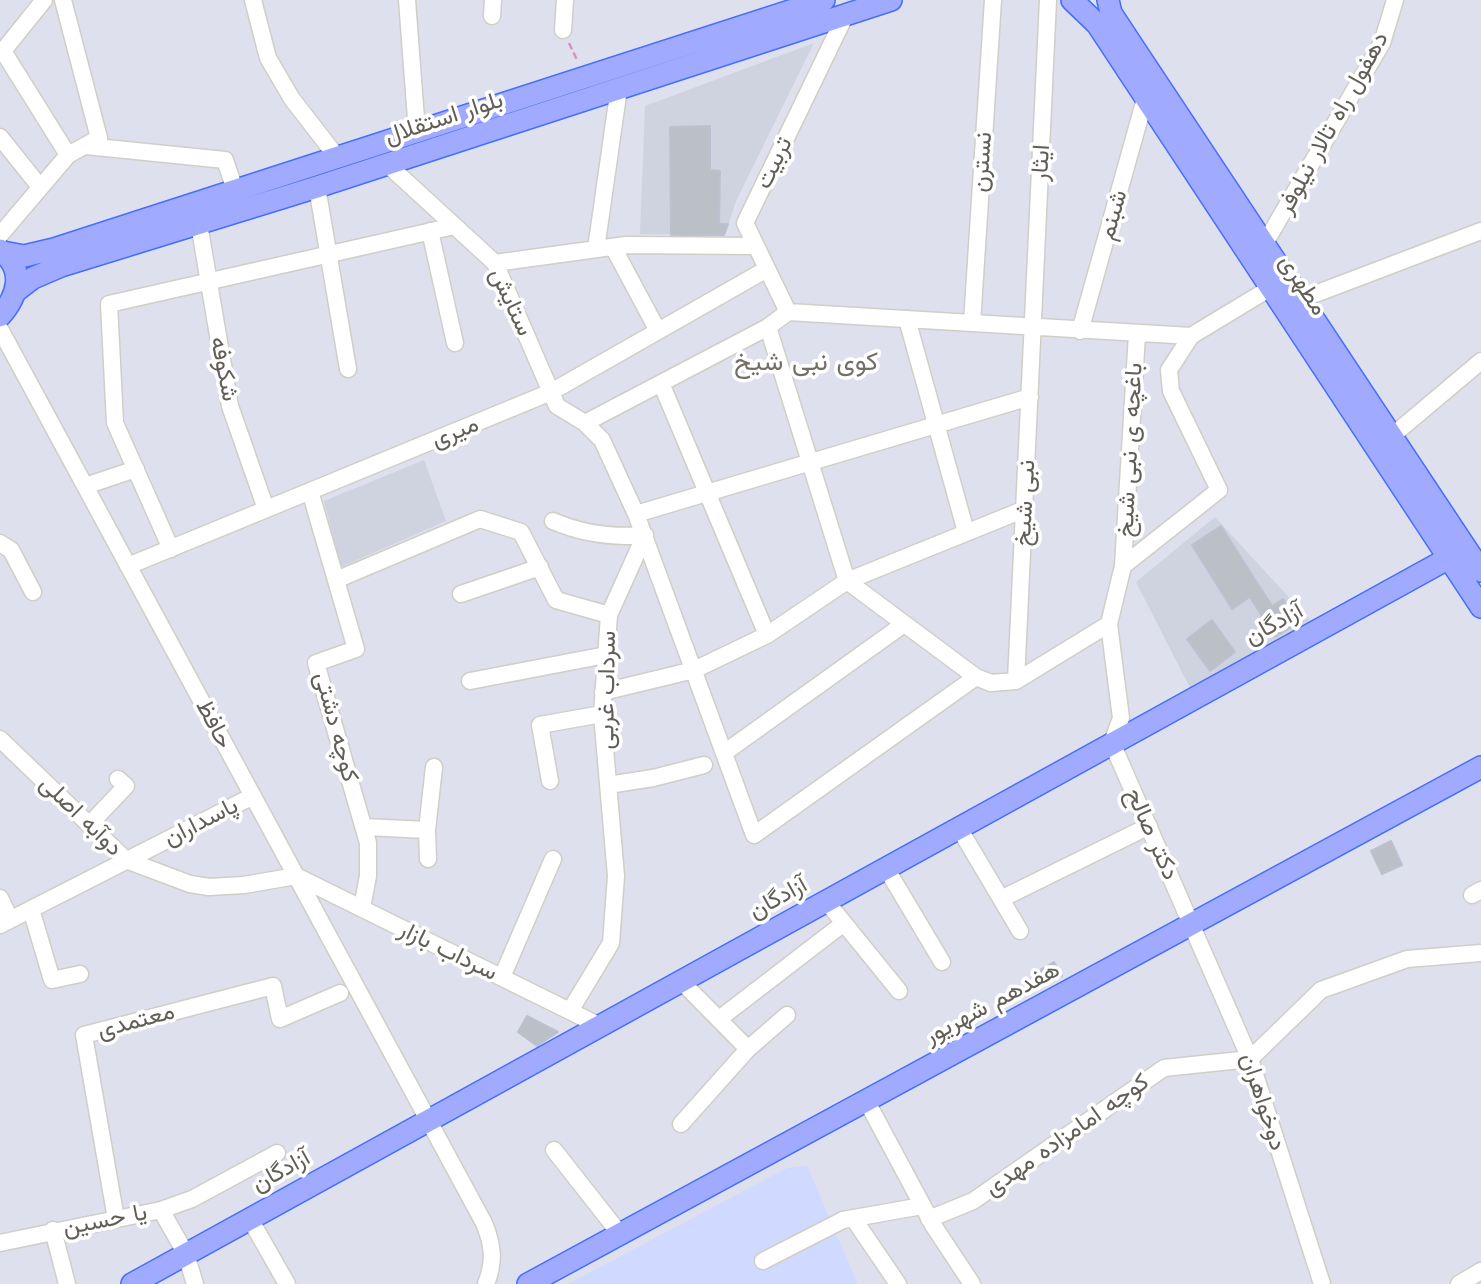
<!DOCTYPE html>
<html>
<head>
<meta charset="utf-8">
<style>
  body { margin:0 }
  canvas { display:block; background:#dee0ed }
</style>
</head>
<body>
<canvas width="1481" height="1284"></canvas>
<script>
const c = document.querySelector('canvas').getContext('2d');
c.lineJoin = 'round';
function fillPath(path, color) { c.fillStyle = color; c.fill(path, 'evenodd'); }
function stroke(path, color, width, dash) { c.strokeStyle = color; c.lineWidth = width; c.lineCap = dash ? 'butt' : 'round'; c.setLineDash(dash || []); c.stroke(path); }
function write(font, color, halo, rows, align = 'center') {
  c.font = font + ' "Work Sans",Vazirmatn,sans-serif'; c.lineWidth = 7; c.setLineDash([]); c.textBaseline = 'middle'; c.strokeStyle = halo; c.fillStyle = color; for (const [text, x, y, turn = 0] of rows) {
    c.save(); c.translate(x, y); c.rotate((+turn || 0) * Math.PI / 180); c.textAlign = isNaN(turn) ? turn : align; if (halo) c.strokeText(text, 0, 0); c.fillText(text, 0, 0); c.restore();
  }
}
fillPath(new Path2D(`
  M807,1166L858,1284H568L787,1168Z`), '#d0d9ff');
fillPath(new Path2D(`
  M814,43L736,201L725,235L640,234L645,106Z
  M424,460L446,521L341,567L324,501Z
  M1215,517L1311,621L1190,688L1136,582Z`), '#cfd2df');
const building = new Path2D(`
  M710,126V170L720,171L719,224H728L724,235H671L670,127Z
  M1221,526L1272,606L1283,599L1298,623L1275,637L1250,597L1232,609L1192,545Z
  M1212,620L1235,652L1210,671L1187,639Z
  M1391,841L1402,865L1382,874L1371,851Z
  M1054,962L1062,976L1045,985L1038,971Z
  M527,1016L558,1032L537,1046L518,1032Z`);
fillPath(building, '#bbbfc6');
stroke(building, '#bcc1d2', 2);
const minor = new Path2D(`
  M44,0L3,51L68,155
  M253,0L268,58L292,99L337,157
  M407,0L417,132
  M492,16L493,0
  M563,30L565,0
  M0,137L40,187
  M86,146L225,160L235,190
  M387,164L495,263L557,406L585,423L602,440L636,514L754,835L976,677
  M317,187L348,369
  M199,224L230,406L266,509
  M430,231L455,343
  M0,235L68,155L99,138L63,0
  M1265,243L1382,43L1395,0
  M613,247L658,331
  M596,249L619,88
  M495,263L626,245L756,246
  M1302,299L1481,231
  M788,312L1191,336L1272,287
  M788,312L745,223L846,14
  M907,319L966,532
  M972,323L993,0
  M768,327L847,581L976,677L991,683L1016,681L1109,624
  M0,329L484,1223C493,1245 495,1261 486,1284
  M1080,331L1145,99
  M1191,336L1169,370L1171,391L1219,490L1123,566L1109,624L1121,718L1112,743L1250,1059L1322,1284
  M661,383L767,635
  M585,423L768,327L788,312
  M1392,436L1481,361
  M85,486L136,469
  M310,491L356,649L316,663L368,843V876L362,908
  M636,514L1030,397
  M553,521C583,534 612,538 645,535
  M0,543L11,550L33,592
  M171,549L115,423L109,304L454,226
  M128,566L551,392L767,269
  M1123,566L1137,334
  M336,580L480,519L521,532L556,600L609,615
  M461,594L540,567
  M470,681L606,655
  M1016,681L1048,0
  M603,692L694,670L767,635L847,581L1025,509
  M0,739L126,860L190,884L209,887L244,885L296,876L600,1026
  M724,753L904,624
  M550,781L540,725L602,714
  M608,785L653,778L704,765
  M90,824L126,786L118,779
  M365,827L427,830
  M959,828L1020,931
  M428,859L427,830L434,767
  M886,868L942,962
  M1472,895L1481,890
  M0,898L10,919
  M1001,899L1149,826
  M826,901L899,991
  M31,909L52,980L80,974
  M0,925L253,796
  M502,977L553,859
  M681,981L748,1049
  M570,1011L611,943L616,876L602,714L609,615L645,535
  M719,1019L844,923
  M866,1100L933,1225L972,1284
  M681,1124L748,1049L787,1015
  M554,1150L620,1234
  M161,1210L192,1199L277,1153
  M853,1218L898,1284
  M116,1219L84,1035L273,986L280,1019L340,993
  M250,1219L287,1284
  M929,1219L973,1201L1164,1068L1250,1059L1321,990L1407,959L1481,953
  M53,1230L67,1284
  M0,1243L161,1210L186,1254L195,1284
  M763,1261L843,1220L922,1206
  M1459,1284L1481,1271`);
const major = new Path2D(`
  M1072,0L1097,24L1481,607
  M1108,0L1111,13L1136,51L1481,571
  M0,250C26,269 18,296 0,316
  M3,252L24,256L54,249L824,0
  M16,291L33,278L61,266L317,187L891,0
  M132,1284L1449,558
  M528,1284L1481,767`);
stroke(minor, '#d0cec7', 19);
stroke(major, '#456eff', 24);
stroke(new Path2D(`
  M569,43L578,62`), '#d495bf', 2.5, [7, 3.5]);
stroke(minor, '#fff', 16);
stroke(major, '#a0abff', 21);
write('24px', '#615d57', '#fff', [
  ["بلوار استقلال",444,118,-18],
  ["دهفول راه تالار نیلوفر",1333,123,-61],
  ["نسترن",982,162,-86],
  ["تربیت",774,163,-64],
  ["ایثار",1041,163,-87],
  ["شبنم",1113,215,-74],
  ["مطهری",1303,285,57],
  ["ستایش",511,302,65],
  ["شکوفه",224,369,79],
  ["میری",455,432,-22],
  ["باغچه ی نبی شیخ",1130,450,-87],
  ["نبی شیخ",1025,503,-87],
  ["آزادگان",1274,624,-29],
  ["سرداب غربی",607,690,-89],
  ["حافظ",214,724,62],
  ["کوچه دشتی",336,727,75],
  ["دوآبه اصلی",81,816,44],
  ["پاسداران",201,822,-27],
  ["دکتر صالح",1152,834,66],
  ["آزادگان",778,898,-29],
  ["سرداب بازار",448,951,26],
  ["هفدهم شهریور",992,1003,-28],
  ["معتمدی",136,1021,-15],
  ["دوخواهران",1263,1102,72],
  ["کوچه امامزاده مهدی",1067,1135,-35],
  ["آزادگان",281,1171,-29],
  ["یا حسین",105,1220,-11]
]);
write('26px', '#736e68', '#fff', [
  ["کوی نبی شیخ",806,362]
]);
</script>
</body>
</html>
